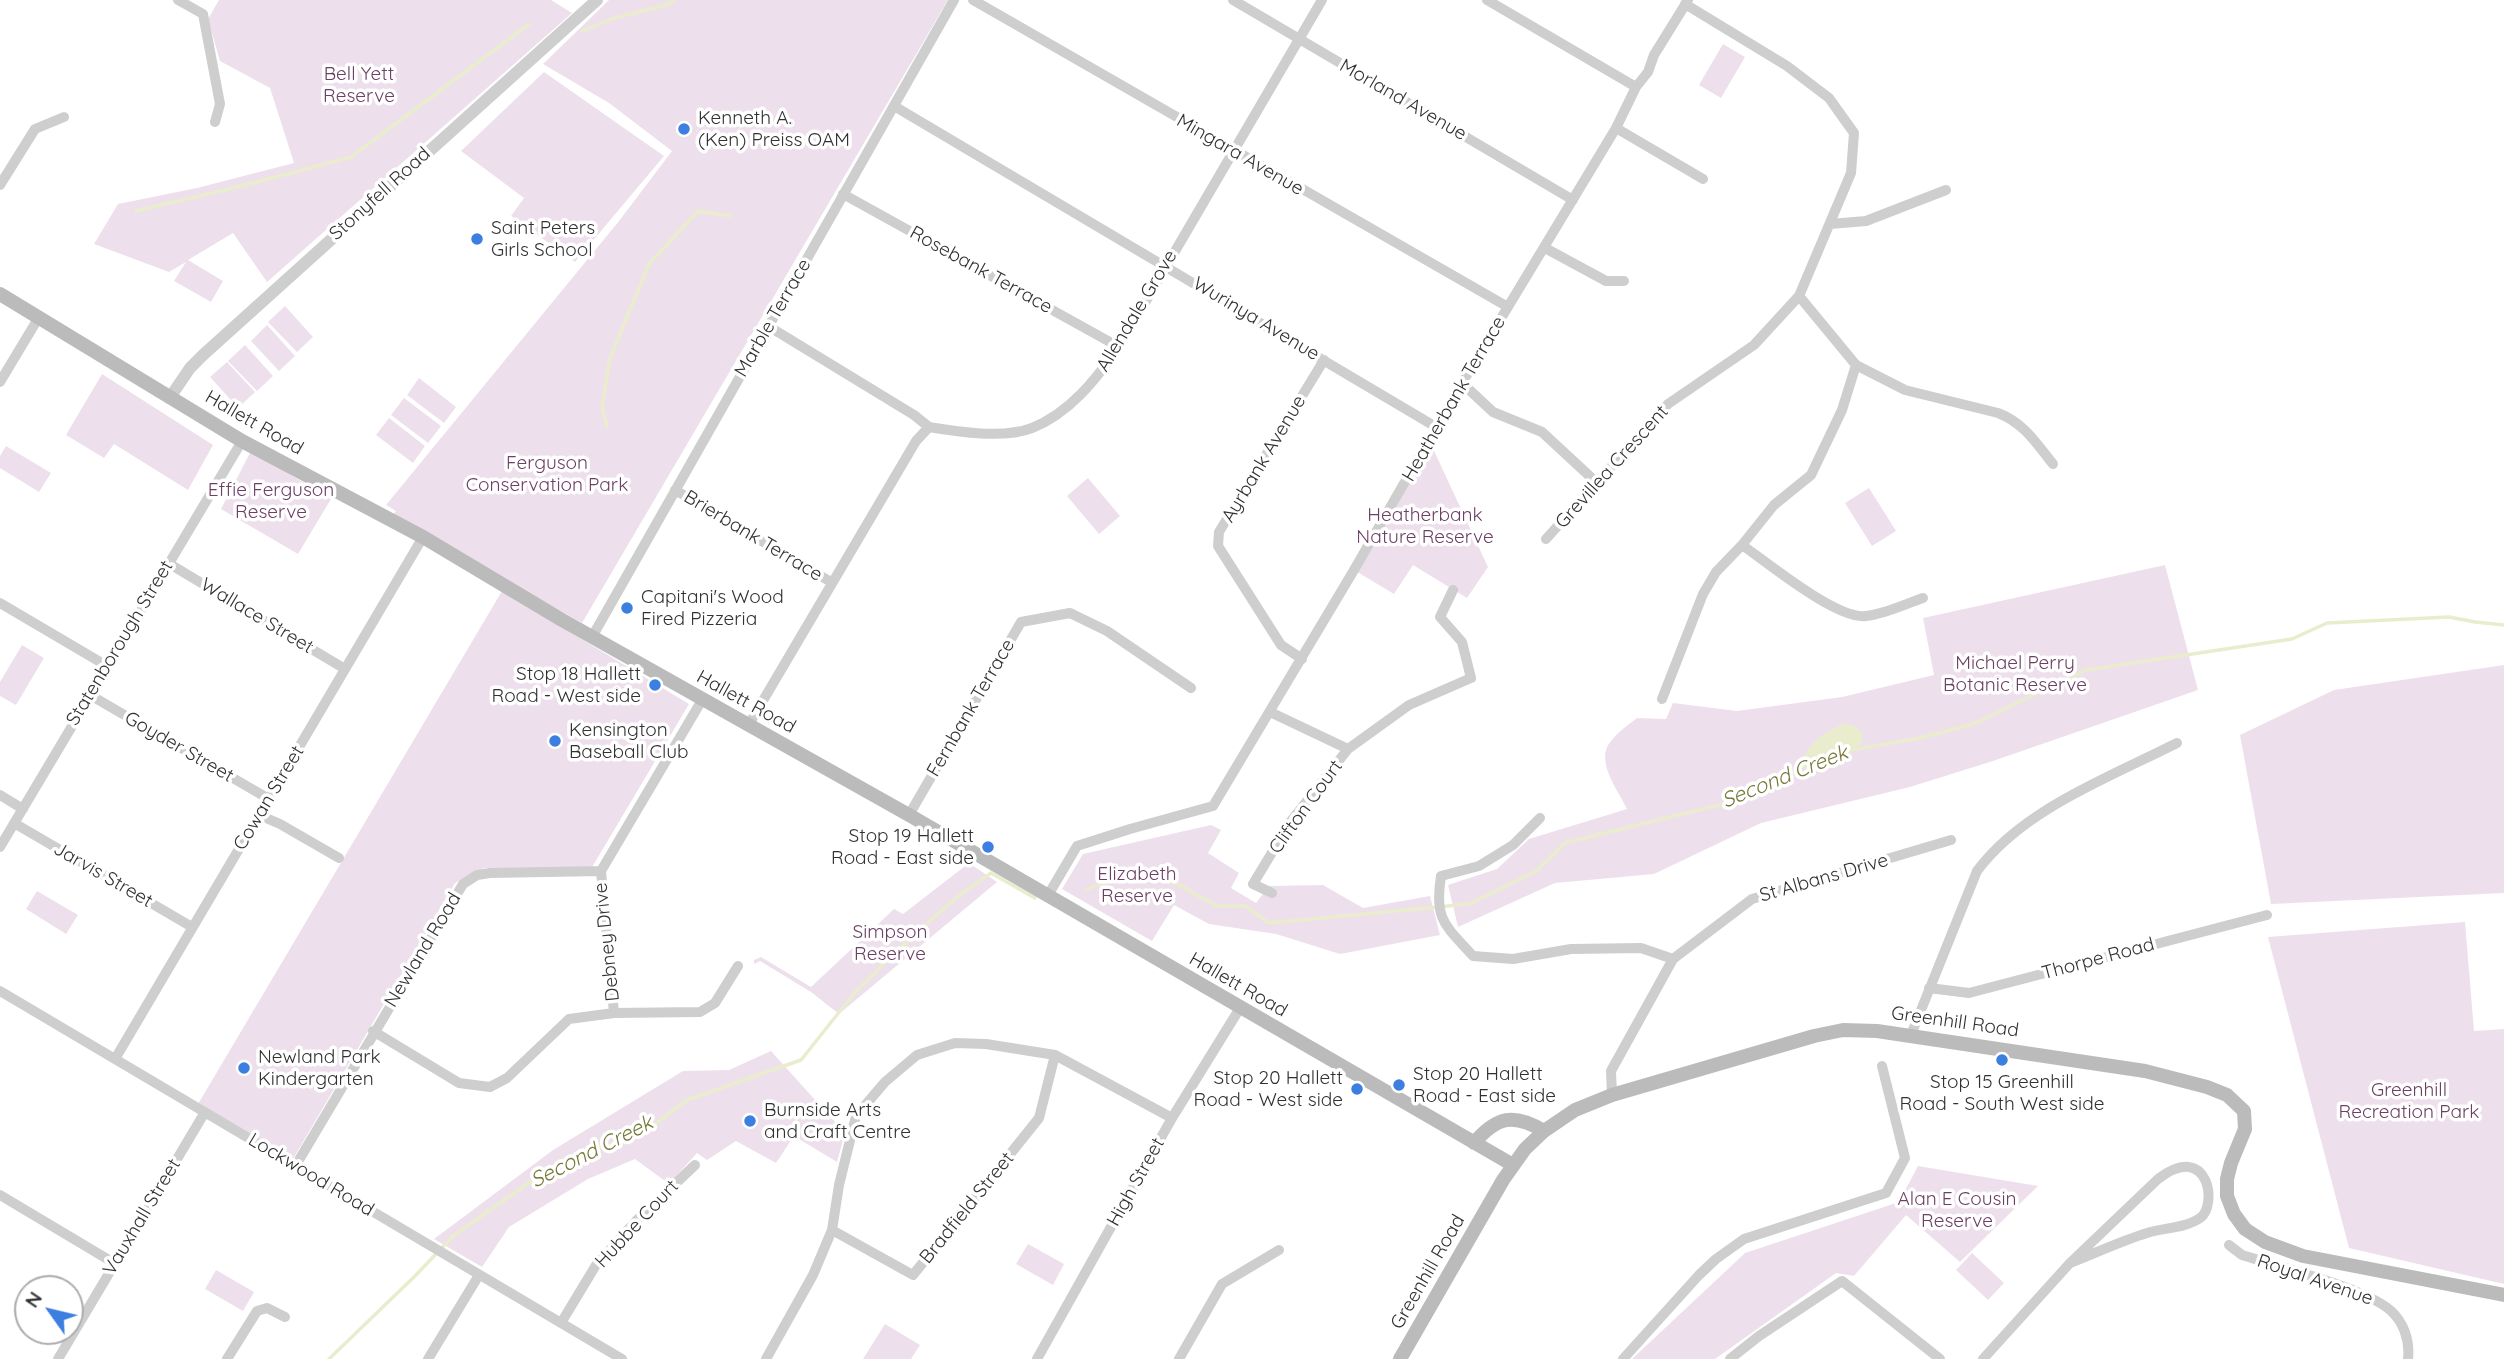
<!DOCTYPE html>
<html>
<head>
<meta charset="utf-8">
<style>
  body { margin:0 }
  #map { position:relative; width:2504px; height:1359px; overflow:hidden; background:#fff; font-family:Quicksand,sans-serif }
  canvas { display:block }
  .north { position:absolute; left:14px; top:1275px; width:70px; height:70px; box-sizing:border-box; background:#fff; border:2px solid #adadad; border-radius:50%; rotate:304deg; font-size:19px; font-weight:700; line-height:28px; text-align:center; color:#313131 }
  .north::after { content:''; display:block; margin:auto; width:24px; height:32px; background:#3c7fe0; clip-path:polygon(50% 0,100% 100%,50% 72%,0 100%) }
</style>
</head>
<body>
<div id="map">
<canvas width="2504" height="1359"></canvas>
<div class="north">N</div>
</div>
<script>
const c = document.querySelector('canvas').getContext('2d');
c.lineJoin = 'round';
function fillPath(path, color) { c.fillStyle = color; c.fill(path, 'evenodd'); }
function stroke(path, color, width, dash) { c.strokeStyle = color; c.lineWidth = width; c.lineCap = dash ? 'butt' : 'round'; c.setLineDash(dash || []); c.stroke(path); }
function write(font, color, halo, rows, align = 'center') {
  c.font = font + ' Quicksand,sans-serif'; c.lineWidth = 7; c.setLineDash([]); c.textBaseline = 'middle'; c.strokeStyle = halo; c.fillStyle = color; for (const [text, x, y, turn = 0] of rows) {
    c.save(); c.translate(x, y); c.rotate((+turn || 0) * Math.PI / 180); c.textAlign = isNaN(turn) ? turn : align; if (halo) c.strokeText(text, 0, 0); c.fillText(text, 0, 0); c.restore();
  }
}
fillPath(new Path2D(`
  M219,0H551L572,13L267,282L233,233L188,260L223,281L211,302L174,281L186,262L169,272L94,244L118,204L197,188L294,163L270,88L220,61L208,19Z
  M609,0H948L582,623L392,516L396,511L386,505L619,221L672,151L609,103L543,64Z
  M1723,44L1745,57L1721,98L1699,85Z
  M544,72L664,156L575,262L511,216L524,198L461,151Z
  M285,306L313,337L297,352L268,322Z
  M267,325L295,356L279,371L251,341Z
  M245,345L273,376L257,391L228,361Z
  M227,362L255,392L238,408L210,377Z
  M102,374L213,445L188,490L114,444L104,458L66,435Z
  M419,378L456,407L444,423L407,395Z
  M404,398L441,426L428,443L391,415Z
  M389,418L425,446L413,463L376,435Z
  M1429,440L1488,567L1467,598L1413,565L1394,594L1354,570Z
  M6,446L51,473L39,492L0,468V456Z
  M251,451L331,499L298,554L221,509Z
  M1088,478L1120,516L1099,534L1067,496Z
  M1869,488L1896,531L1872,546L1845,503Z
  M2165,565L2198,690L1993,761L1910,787L1761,823L1654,874L1555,883L1458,927L1448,885L1497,869L1529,839L1627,809C1618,790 1594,760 1611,741C1618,732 1628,725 1637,718L1666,719L1673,703L1737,711L1842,697L1934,675L1923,618Z
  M502,591L689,704L591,869L484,868L455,883L293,1159L198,1104Z
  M22,645L44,658L16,705L0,696V682Z
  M2504,665V893L2271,904L2240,735L2334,690Z
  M1211,825L1221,830L1208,853L1239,873L1231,888L1256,903L1269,886L1323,885L1363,908L1430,896L1440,935L1340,954L1276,934L1209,924L1174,905L1152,941L1062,889L1083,854Z
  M969,863L997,882L839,1014L811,992L760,961L754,964V960L761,957L811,987L894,909L903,914Z
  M37,891L78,915L66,934L26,909Z
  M2465,922L2474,1031L2504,1029V1284L2349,1248L2268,937Z
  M771,1051L845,1133L837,1162L794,1136L776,1163L736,1141L707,1160L697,1153L669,1184L635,1159L588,1179L509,1227L482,1267L434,1239L553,1150L683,1071L729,1070Z
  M1918,1166L2038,1186L1960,1262L1906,1215L1854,1276L1836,1273L1715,1359H1632L1745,1253L1899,1202Z
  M1028,1244L1064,1264L1053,1285L1016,1264Z
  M1972,1253L2004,1283L1988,1300L1956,1270Z
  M216,1270L254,1292L243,1311L205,1289Z
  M885,1324L920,1345L911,1359H863Z`), '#ede0ec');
fillPath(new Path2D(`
  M1845,723L1856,727L1862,733L1863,740C1848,758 1824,781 1801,767C1806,743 1824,733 1845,723Z`), '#eaecce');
stroke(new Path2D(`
  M582,31L614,18L666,5L675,0
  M136,211L250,184L351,157L529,24
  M607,427L602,407L610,358L649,264L698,211L731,216
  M1851,750L1920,738L1973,724L2086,670L2292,639L2327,623L2449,617L2475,622L2504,625
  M1086,890L1128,873L1176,883L1217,906H1245L1269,923L1469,904L1536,871L1565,843L1731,802L1810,770
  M329,1359L416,1275L453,1236L550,1168L595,1147L621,1142L658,1122L687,1100L801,1060L856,991L917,932L961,894L991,873L1035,898`), '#eaecce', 3.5);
stroke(new Path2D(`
  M178,0L203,14L220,104L215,122
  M973,0L1508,307
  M1233,0L1573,200
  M1487,0L1636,87
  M894,106L1436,427
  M1616,128L1703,179
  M0,185L35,129L64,117
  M843,194L1119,347
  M1830,224L1866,221L1946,190
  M1545,248L1606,281H1624
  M1799,296L1856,365L1905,390L1998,413C2024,423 2036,443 2053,464
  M768,326L914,415L929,427
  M0,382L39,317
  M1462,383L1493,412L1542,432L1596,482
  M675,490L831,582
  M1546,539L1668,404L1754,345L1799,296L1851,173L1854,133L1829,98L1787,66L1685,4
  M1742,545C1768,563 1837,620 1866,616C1885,614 1905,604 1923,598
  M168,563L345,669
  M0,603L107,666
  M592,637L954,0
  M1302,659L1281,645L1218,546L1219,532L1324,360
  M90,695L269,799
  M1662,699L1703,594L1716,572L1742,545L1774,505L1811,475L1842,410L1856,365
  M1270,712L1348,749
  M748,726L916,441L929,427C958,432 1004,439 1032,428C1070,413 1096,379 1119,347L1322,0
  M0,795L23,809
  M259,815L280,824L339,858
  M909,815L1021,622L1070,613L1107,631L1191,688
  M1540,818L1513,845L1479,866L1441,876C1434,920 1445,925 1473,956L1513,959L1571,949L1641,948L1673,959L1611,1071L1612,1095
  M14,823L192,927
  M0,847L242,441
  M601,871L614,1013
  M1272,893L1253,884L1291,821L1348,749L1409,705L1471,678L1462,642L1440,617L1453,590
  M1047,897L1077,846L1130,829L1213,806L1354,570L1462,383L1616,128L1636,87L1648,72L1654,55L1688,0
  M1673,959L1752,899L1951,840
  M1929,988L1969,993L2267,915
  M0,991L622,1359
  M373,1031L459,1083L490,1087L507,1078L569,1019L614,1013L700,1012L715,1003L738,966
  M1911,1035L1977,871C2023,809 2110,777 2177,743
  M115,1059L423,537
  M296,1165L463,884L477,875L490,873L601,871L702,700
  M0,1195L114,1263
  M832,1230L913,1275L1039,1118L1055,1055
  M2229,1245L2242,1255C2279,1267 2363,1287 2390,1310C2404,1322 2410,1341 2408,1359
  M561,1323L596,1265L636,1221L695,1165
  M58,1359L205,1112
  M227,1359L257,1311L267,1308L285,1317
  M428,1359L479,1275
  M766,1359L813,1275L832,1230L839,1185L856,1116L885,1082L917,1055L955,1043L986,1044L1055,1055L1172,1118
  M1037,1359L1172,1118L1240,1008
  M1179,1359L1222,1284L1279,1250
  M1623,1359L1699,1275L1716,1259L1744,1239L1886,1193L1905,1158L1882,1066
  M1730,1359L1759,1336L1842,1281L1940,1359
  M1983,1359L2070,1263L2158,1179C2209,1140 2218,1206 2200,1218C2186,1228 2163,1228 2147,1233C2121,1241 2096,1253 2070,1263`), '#cecece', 10);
stroke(new Path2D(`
  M171,396L190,368L203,355L597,0`), '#cecece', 12);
stroke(new Path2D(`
  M0,294L242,441L423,537L562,620L909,815L1513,1165
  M1474,1143C1497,1116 1514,1113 1544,1131
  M1400,1359L1503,1180L1525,1149L1544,1131L1575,1110L1612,1095L1814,1036L1843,1030L1877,1031L2145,1071L2207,1087L2227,1095L2244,1111L2245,1129L2231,1163L2227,1179V1196L2234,1214L2245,1229L2265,1242L2303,1256L2504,1295`), '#bbb', 14);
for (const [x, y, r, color] of [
  [684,129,7,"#3c7fe0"],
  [477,239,7,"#3c7fe0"],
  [627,608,7,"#3c7fe0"],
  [655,685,7,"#3c7fe0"],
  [555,741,7,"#3c7fe0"],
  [988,847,7,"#3c7fe0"],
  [2002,1060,7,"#3c7fe0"],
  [244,1068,7,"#3c7fe0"],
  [1399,1085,7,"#3c7fe0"],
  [1357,1089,7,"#3c7fe0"],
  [750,1121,7,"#3c7fe0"]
]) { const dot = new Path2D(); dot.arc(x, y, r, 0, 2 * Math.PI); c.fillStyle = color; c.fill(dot); stroke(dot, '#fff', 2.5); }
write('19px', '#6c3f64', '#fff', [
  ["Bell Yett",359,74],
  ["Reserve",359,96],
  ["Ferguson",547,463],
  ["Conservation Park",547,485],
  ["Effie Ferguson",271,490],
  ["Reserve",271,512],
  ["Heatherbank",1425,515],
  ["Nature Reserve",1425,537],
  ["Michael Perry",2015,663],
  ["Botanic Reserve",2015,685],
  ["Elizabeth",1137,874],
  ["Reserve",1137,896],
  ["Simpson",890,932],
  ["Reserve",890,954],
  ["Greenhill",2409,1090],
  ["Recreation Park",2409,1112],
  ["Alan E Cousin",1957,1199],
  ["Reserve",1957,1221]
]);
write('19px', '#313131', '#fff', [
  ["Morland Avenue",1403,100,30],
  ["Mingara Avenue",1240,155,30],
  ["Stonyfell Road",380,194,-42],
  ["Rosebank Terrace",981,270,29],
  ["Allendale Grove",1137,311,-59],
  ["Marble Terrace",773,318,-60],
  ["Wurinya Avenue",1256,319,31],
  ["Heatherbank Terrace",1454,399,-60],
  ["Hallett Road",254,423,30],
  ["Ayrbank Avenue",1264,459,-59],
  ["Grevillea Crescent",1612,467,-48],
  ["Brierbank Terrace",753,536,31],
  ["Wallace Street",257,616,31],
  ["Statenborough Street",120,643,-59],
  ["Hallett Road",746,702,29],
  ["Fernbank Terrace",971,708,-60],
  ["Goyder Street",179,747,30],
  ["Cowan Street",269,798,-59],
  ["Clifton Court",1306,807,-54],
  ["Jarvis Street",103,875,30],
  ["St Albans Drive",1824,878,-16],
  ["Debney Drive",607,942,-96],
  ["Newland Road",423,950,-59],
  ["Thorpe Road",2098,959,-15],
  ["Hallett Road",1238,985,30],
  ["Greenhill Road",1955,1022,8],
  ["Lockwood Road",311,1175,31],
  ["High Street",1136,1182,-61],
  ["Bradfield Street",967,1208,-51],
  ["Vauxhall Street",142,1217,-59],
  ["Hubbe Court",637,1224,-47],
  ["Greenhill Road",1428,1272,-60],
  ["Royal Avenue",2315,1280,19]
]);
write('19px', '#313131', '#fff', [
  ["Kenneth A.",698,118],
  ["(Ken) Preiss OAM",698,140],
  ["Saint Peters",491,228],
  ["Girls School",491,250],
  ["Capitani's Wood",641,597],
  ["Fired Pizzeria",641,619],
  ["Stop 18 Hallett",641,674,"right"],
  ["Road - West side",641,696,"right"],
  ["Kensington",569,730],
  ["Baseball Club",569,752],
  ["Stop 19 Hallett",974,836,"right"],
  ["Road - East side",974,858,"right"],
  ["Newland Park",258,1057],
  ["Kindergarten",258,1079],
  ["Stop 20 Hallett",1413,1074],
  ["Road - East side",1413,1096],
  ["Stop 20 Hallett",1343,1078,"right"],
  ["Road - West side",1343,1100,"right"],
  ["Stop 15 Greenhill",2002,1082,"center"],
  ["Road - South West side",2002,1104,"center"],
  ["Burnside Arts",764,1110],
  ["and Craft Centre",764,1132]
], 'left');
write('italic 21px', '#757837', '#fff', [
  ["Second Creek",1785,777,-22],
  ["Second Creek",592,1152,-27]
]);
</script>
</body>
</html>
